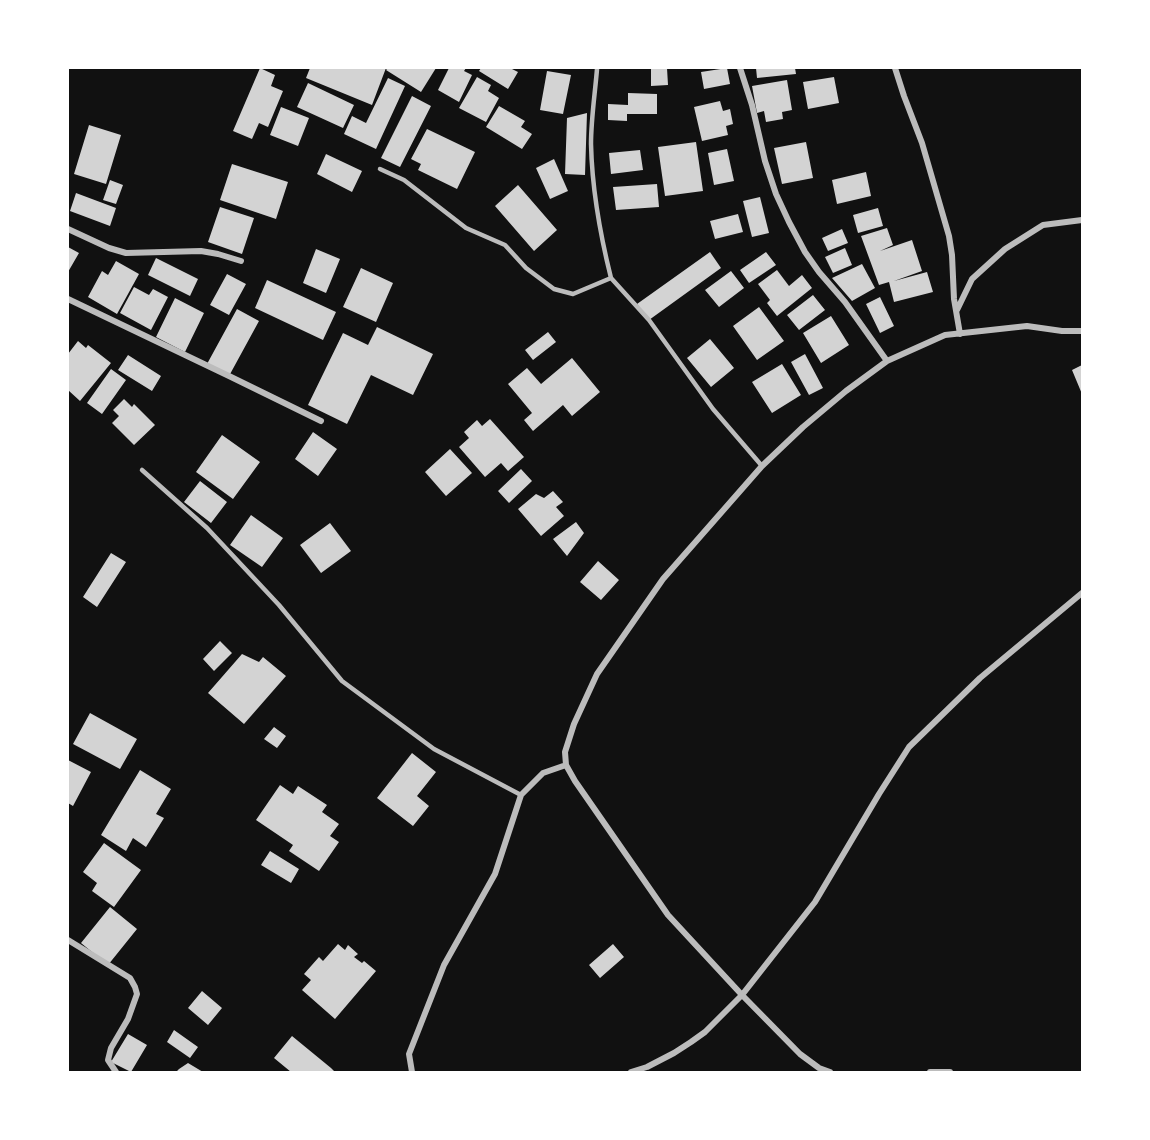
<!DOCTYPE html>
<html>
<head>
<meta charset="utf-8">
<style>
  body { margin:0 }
  #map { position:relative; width:1150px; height:1140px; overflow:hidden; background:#111; font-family:"IBM Plex Sans",sans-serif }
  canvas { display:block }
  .frame { position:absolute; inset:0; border:69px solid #fff; pointer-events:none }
</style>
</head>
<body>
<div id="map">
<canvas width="1150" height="1140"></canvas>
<div class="frame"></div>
</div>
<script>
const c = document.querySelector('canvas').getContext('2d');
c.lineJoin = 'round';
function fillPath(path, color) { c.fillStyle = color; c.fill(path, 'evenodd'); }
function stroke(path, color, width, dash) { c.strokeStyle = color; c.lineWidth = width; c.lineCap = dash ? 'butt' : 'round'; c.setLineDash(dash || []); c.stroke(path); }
fillPath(new Path2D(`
  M260,68L275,75L271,86L283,91L268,127L259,123L252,139L233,131Z
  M310,68H386L372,105L306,78Z
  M388,68H436L421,92L386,70Z
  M449,68H466L464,71L472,75L459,102L438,90Z
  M481,68H510L518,72L508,89L479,71Z
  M651,68H667L668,85L651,86Z
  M727,68L730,84L704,89L701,72Z
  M756,68H795L796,74L757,78Z
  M547,71L571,75L563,114L540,110Z
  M477,77L491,85L488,91L499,98L486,122L459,108Z
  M834,77L839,103L808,109L803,82Z
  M388,78L405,86L376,149L344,134L352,116L366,123Z
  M787,80L792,110L782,112L783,119L766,122L764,111L757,113L752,86Z
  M308,83L354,105L343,128L297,107Z
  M628,93L657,94V114H627V121L608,120V104L628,105Z
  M412,96L431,106L400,167L381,158Z
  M720,101L723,111L730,109L733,124L726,126L728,135L702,141L694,107Z
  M499,106L525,121L521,127L532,134L522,149L486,127Z
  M281,107L309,118L298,146L270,135Z
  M587,113L585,175L565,174L567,118Z
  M89,125L121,135L106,184L74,174Z
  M427,129L475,152L457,189L418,170L421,164L411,159Z
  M696,142L703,191L665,196L658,147Z
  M806,142L813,178L782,184L774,148Z
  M727,149L734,181L714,185L708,153Z
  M640,150L643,170L611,174L609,153Z
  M326,154L362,171L352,192L317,174Z
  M554,159L568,191L550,199L536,168Z
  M232,164L288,182L276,219L220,200Z
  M866,172L871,196L837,204L832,180Z
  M110,180L123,185L116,204L103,200Z
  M657,184L659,207L616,210L613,187Z
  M518,185L557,230L534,251L495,206Z
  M76,193L116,208L110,226L70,211Z
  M760,197L769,233L752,237L743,201Z
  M220,207L254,218L242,254L208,242Z
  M878,208L883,226L858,233L853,215Z
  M738,214L743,232L715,239L710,221Z
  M887,228L893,245L880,251L912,240L922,271L894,281L927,272L933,292L894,302L889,282L879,285L861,236Z
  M842,229L848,243L828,251L822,238Z
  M68,247L79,253L68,272Z
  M845,248L852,265L833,273L825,257Z
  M316,249L340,259L326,293L303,283Z
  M710,252L721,268L649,320L637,304Z
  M766,252L776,265L749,283L740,270Z
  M156,258L198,279L190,296L148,275Z
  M116,261L139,274L117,314L88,297L102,271L108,275Z
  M862,264L875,288L852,301L832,278Z
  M361,268L393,283L376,322L343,307Z
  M777,270L789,286L802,275L812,288L777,316L767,303L770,300L758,284Z
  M731,271L744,288L719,307L705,290Z
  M227,274L246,284L229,315L210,305Z
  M267,280L336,312L323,340L255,308Z
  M134,287L149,295L153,289L168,297L151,330L120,313Z
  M813,295L825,310L799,330L787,315Z
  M880,297L894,326L880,333L866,304Z
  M175,298L204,313L185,352L156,337Z
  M759,307L784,341L757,360L733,326Z
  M237,309L259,321L229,376L207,364Z
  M831,316L849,345L821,363L803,333Z
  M377,327L433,354L413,395L371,375L347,424L308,405L343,333L368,345Z
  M548,332L556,342L533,360L525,350Z
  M710,339L734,368L711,387L687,358Z
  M78,341L86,348L88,345L111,363L80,401L68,390V354Z
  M805,354L823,388L809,395L791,362Z
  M128,355L161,376L152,391L118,370Z
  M572,358L600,392L572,416L563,405L533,431L524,420L532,413L508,384L527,368L541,384Z
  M782,364L801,395L772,413L752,382Z
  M1082,365V394L1072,370Z
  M111,369L126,380L102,414L87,403Z
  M124,399L132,407L134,404L155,425L134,445L112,423L119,416L113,410Z
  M490,419L524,457L508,471L501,463L485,477L459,447L469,438L464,432L477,420L482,426Z
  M313,432L337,449L318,476L295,459Z
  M222,435L260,462L233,499L196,472Z
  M450,449L472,473L446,496L425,472Z
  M521,469L532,481L509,503L498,491Z
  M200,481L227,502L211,523L184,502Z
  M553,491L563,502L556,507L564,516L541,536L518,509L536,494L544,498Z
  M251,515L283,538L262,567L230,545Z
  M576,522L584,533L567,556L553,539Z
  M330,523L351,551L321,573L300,545Z
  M111,553L126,562L97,607L83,597Z
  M598,561L619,580L601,600L580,582Z
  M220,641L232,653L214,671L203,659Z
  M242,654L259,662L263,657L286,676L244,724L208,693Z
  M90,713L137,739L120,769L73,744Z
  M274,727L286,736L277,748L264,739Z
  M412,753L436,772L417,796L429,806L413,826L377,798Z
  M68,760L91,772L73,806L68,803Z
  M140,770L171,789L156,814L164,818L146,847L133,838L126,851L101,835Z
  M280,785L293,794L298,786L327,805L322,812L339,824L330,836L339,842L319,871L289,851L293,845L256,820Z
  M104,843L141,870L114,907L92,891L97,883L83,872Z
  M270,851L299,869L291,883L261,865Z
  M110,907L137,929L108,965L81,943Z
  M338,944L345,950L348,945L358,954L354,957L362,963L364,961L376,971L335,1019L302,990L311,980L304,974L319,957L323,961Z
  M613,944L624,957L600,978L589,965Z
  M202,991L222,1008L208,1025L188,1008Z
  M174,1030L198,1047L190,1058L167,1042Z
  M128,1034L147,1045L131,1072L111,1062Z
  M292,1036L331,1068L335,1072H291L274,1058Z
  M188,1063L203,1072H176L179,1069Z`), '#d3d3d3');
stroke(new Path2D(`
  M597,69C595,94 591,119 591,144C592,189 600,234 611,278
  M380,169L404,180L466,228L505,245L526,268L554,289L573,294L611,278L649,320L713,409L762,466
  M142,470L207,528L279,605L342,681L434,749L521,795`), '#bcbcbc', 4.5);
stroke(new Path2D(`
  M740,68L752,105L765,161L776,194L789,222L805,252L819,272L845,302L887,361
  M895,68L904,96L922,143L949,236L952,255L954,299L960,334
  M68,229L109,248L126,253L201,251L218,254L241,261
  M68,299L229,376L321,421
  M957,310L972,279L1005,249L1043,225L1082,220
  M68,940L130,978L135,987L137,994L128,1019L111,1048L108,1060L116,1072
  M412,1072L409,1054L444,965L495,874L521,795L543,773L566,765
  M631,1072L647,1067L674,1053L691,1042L705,1032L742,995L815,902L879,794L909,747L980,678L1082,593
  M830,1072L819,1068L800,1054L742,995L668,915L575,781L566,765L565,752L574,724L597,674L663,579L762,466L803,427L846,391L887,361L945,335L1027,326L1062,331H1082
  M930,1072H950`), '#bcbcbc', 6);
</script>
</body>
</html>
